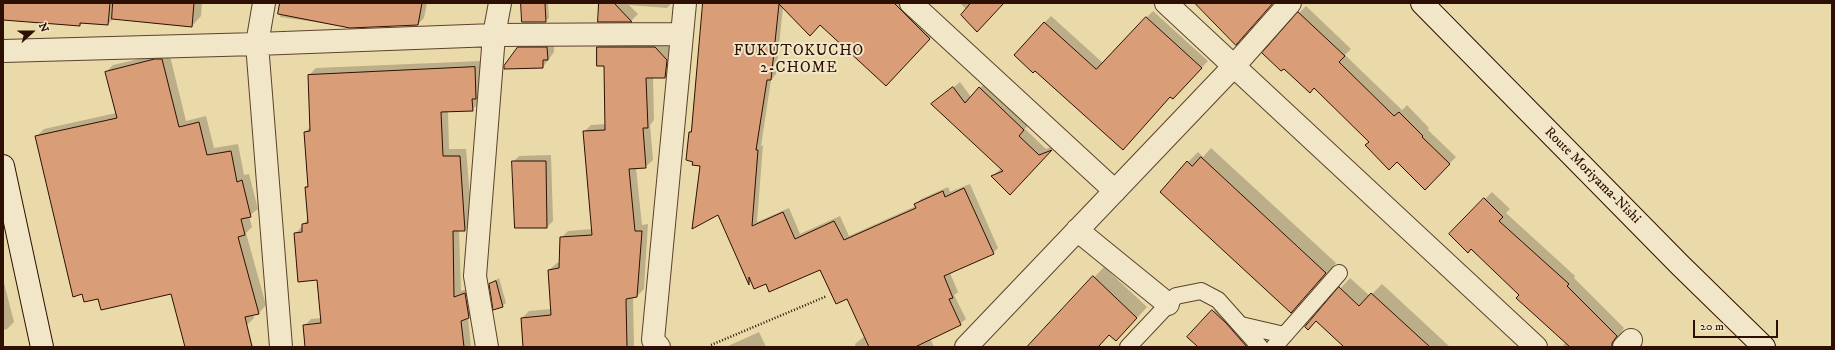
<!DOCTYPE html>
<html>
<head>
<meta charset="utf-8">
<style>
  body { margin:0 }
  #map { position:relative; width:1835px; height:350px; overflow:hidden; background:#eadaaa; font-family:"IM FELL DW Pica",serif }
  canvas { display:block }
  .frame { position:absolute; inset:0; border:4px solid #2d1003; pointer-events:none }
  .north { position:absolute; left:12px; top:12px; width:40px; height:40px; -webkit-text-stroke:3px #f1e7c8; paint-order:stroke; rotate:69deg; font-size:11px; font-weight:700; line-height:16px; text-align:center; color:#2d1003 }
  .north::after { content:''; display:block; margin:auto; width:14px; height:18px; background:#2d1003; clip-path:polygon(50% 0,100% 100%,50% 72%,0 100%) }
  .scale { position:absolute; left:1693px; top:320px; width:85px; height:18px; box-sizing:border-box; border:2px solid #2d1003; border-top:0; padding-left:5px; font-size:12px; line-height:14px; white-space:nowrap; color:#2d1003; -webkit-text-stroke:3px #f1e7c8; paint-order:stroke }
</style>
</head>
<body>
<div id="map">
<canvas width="1835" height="350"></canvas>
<div class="frame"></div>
<div class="north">N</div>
<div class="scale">20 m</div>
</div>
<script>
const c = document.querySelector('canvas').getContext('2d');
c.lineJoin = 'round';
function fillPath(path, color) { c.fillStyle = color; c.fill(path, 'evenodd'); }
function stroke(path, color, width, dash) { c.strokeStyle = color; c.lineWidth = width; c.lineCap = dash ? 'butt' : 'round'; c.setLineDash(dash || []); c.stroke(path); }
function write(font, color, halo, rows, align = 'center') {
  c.font = font + ' "IM FELL DW Pica",serif'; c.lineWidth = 4; c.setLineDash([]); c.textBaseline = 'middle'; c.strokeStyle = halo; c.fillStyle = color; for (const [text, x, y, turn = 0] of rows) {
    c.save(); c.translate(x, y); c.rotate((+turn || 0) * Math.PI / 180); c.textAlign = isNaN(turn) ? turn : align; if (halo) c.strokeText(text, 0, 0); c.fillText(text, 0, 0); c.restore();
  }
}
fillPath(new Path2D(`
  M36,3H202L201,16L192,26L114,18L108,24L83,22L80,25Z
  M283,3H427L424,18L418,24L350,27L280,17Z
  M522,3H548L549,18L545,21Z
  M600,3H672L667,8L629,5L638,14L631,21H600Z
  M718,3H905L935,33L891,79L820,24L783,7L776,74L771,80L761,146L763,145L757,222L789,208L800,234L840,216L849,236L916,206V204L921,199L948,187L950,192L970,184L998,248L993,253L950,273L958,292L954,295L966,319L960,324L930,338L934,347H856L855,344L865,336L848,297L821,268L766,283L752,281L749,283L690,132L692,130Z
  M960,3H1003L967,10Z
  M1306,6L1351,49L1345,55L1402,110L1407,105L1429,128L1428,130L1456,157L1425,188L1397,160L1370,142L1299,13Z
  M1153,11L1208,61L1180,91L1171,96L1130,141L1044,23L1051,16L1103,63Z
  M606,40H662L674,52L672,69L665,77H653L654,120L650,125L653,160L645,167L636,168L642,225L648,224L644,289L637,296L633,297L634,346L524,347L522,318L529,311L551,309L549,270L557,263L561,262V238L568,231L592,229L584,132L591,125L606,124L605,65L598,47Z
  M526,41H554V52L543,67L519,48Z
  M169,52L186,121L206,116L214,148L238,144L244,175L249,174L258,209L249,216L252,227L246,233L266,305L259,313L253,314L254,318L247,325L253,346L252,347H186L172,293L36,137L44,129L116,113L106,72L113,65Z
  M481,61L479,103L472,110L448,111L449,149H466L472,223L465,230H459L461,291L472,287L476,310L468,317L471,347H306L304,326L311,319L321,318L318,279L296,233L308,219L306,187L309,184L305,132L311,126L309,75L316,68Z
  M960,82L971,97L986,82L1030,123L1025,129L1046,149L1055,145L1017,187L992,176L1002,168L933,104Z
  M1211,148L1336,263L1291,312L1188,162L1198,152L1203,157Z
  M551,155L553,221L547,227L513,162L519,156Z
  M1492,192L1510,209L1506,213L1575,276L1574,278L1624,328L1619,336V342L1622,347H1565L1563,345L1566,342L1520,295L1472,248L1450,234Z
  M1104,267L1147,307L1126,330L1110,334L1099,345L1089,347H1028Z
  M499,278L506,303L502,306L490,284Z
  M1350,278L1370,296L1382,284L1450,347H1346L1316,320L1306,326Z
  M3,279L14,322L7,329L3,330Z
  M1220,305L1254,347H1200L1189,337Z
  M759,332L766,347H726Z`), '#0003');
const building = new Path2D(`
  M4,3H110L108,25L80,23V26L3,20Z
  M113,3H194L192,27L112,19Z
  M280,3H422L418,25L350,28L278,14Z
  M521,3H545L546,22H522Z
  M599,3H614L632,22H598Z
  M703,3H894L930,39L886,86L820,25L810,36L779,4L771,80H767L756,150H758L752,226L783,212L795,239L834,221L844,240L916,208L914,204L943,191L945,197L964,188L994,254L944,276L953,298L949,299L961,325L915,347H869L847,299L836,304L820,270L769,292L766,284L754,289L749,277V285L718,215L692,229L700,166L692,165L693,162L686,160L689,132H691Z
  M971,3H1004L977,32L961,15Z
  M1195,3H1273L1236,45Z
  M1298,12L1345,56L1339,62L1394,116L1399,112L1423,136L1422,137L1450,164L1425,190L1397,162L1389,170L1365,145L1369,142L1314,88L1310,93L1284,69L1281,71L1262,53Z
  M1146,17L1202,68L1173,99L1170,97L1123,150L1035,71L1033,73L1014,55L1044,22L1096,69Z
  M518,47H547L548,60H543V68L504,69V66Z
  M597,47H655L667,60L665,78H646L648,128H643L646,168L629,169L635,231H642L637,297L626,299L627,347H523L521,318L551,315L548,270L559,268L560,237L592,235L583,131L605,130L604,66H597Z
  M155,59H162L179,127L199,122L207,155L231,151L237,182L242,180L251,217L241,219L245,235L238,237L259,314L245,317L252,347H185L171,294L101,310L98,299L84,302L82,294L73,297L35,136L117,118L105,72Z
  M475,67L476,99H472L473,111L441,112L443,156H460L465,231H453L454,297L465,293L469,318L461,321L464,347H305L303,325L321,323L317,280L298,282L294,233L302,232V224L308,223L305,187H308L304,132L310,131L308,75Z
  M953,87L965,103L979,87L1024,130L1019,136L1039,155L1052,150L1010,195L991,176L1003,171L931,104Z
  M1201,157L1326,273L1291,313L1160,192L1187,161L1192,166Z
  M512,161H546L547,228H515Z
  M1484,198L1503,217L1499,221L1569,284L1567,286L1617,336L1612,343V347H1570L1516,298L1519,295L1471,249L1468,253L1449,234Z
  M1093,276L1137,318L1116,341L1109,335L1098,347H1027Z
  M496,281L503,307L493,310L489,284Z
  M1339,287L1359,306L1371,293L1430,347H1344L1316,321L1308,330L1305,327Z
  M1212,310L1226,323L1247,347H1198L1187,337Z`);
fillPath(building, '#d99d77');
stroke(building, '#2d1003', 1);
const lane = new Path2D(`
  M1241,325L1284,335
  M1128,347L1176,296L1201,291L1218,300L1260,347
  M1274,347L1339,273`);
const street = new Path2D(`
  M264,3L257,44L281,347
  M911,3L1115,191
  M1166,3L1536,347
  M3,51L257,44L494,35L681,34
  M1077,230L1168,304
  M487,347L475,276L494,35L500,3
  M659,347L653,340L685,3
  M966,347L1234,66L1290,3
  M1624,347L1631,340`);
const secondary = new Path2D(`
  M1422,3L1680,265L1764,347
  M3,166L42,347`);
stroke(lane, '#5c422d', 18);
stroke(street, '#5c422d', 24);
stroke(secondary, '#2d1003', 24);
stroke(new Path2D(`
  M711,345L827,296`), '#2d1003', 2.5, [1, 2]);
stroke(lane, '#f1e7c8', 16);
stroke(street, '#f1e7c8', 22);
stroke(secondary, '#f1e7c8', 22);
write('14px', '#2d1003', '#f1e7c8', [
  ["Route Moriyama-Nishi",1592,176,45]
]);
c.letterSpacing = '1px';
write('15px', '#2d1003', '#f1e7c8', [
  ["FUKUTOKUCHO",799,52],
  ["2-CHOME",799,69]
]);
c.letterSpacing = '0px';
</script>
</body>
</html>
